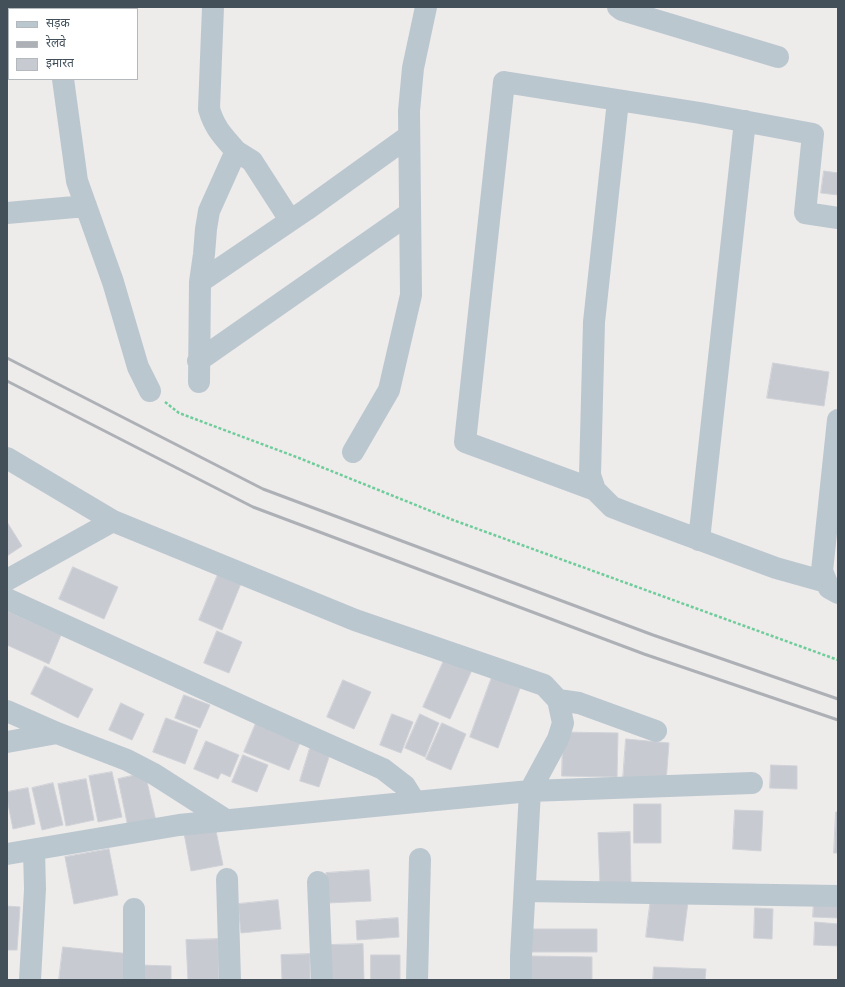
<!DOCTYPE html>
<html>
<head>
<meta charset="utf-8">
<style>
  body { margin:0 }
  #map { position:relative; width:845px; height:987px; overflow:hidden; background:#eeebeb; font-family:"DejaVu Sans","Noto Sans Devanagari",sans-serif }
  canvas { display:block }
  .frame { position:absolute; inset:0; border:8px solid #435059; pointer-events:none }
  .legend { position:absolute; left:8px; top:8px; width:130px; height:72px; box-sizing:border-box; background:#fff; border:1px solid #b4b9bd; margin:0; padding:5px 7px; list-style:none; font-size:12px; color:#435059 }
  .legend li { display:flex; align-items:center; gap:8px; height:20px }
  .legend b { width:20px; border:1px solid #b4b9bd }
</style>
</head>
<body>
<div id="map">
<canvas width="845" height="987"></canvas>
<div class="frame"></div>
<ul class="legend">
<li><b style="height:5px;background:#bbc7cf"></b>सड़क</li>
<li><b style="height:5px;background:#adb1b6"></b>रेलवे</li>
<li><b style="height:11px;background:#c8cad1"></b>इमारत</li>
</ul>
</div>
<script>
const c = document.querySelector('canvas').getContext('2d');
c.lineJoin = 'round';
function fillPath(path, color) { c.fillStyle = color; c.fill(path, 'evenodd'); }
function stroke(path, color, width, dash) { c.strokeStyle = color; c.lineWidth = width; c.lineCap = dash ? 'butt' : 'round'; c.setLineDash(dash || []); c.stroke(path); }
const building = new Path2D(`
  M824,171L838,173V195L821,193Z
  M773,363L829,372L824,406L767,398Z
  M7,522L22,546L7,556Z
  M73,567L118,587L104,619L59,599Z
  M219,572L242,581L222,630L199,620Z
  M7,611L61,635L49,664L7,645Z
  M217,631L242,642L229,673L204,663Z
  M445,658L472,670L450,719L423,707Z
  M45,666L93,689L78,718L31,694Z
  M492,677L520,688L498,748L470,737Z
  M343,680L371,692L354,729L327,717Z
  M184,695L210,705L200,728L175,718Z
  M121,703L144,714L132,740L109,730Z
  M392,714L413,722L401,753L380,745Z
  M420,714L439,723L425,757L405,748Z
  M166,718L198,730L185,764L153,752Z
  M256,723L301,740L289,770L244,752Z
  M442,723L466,734L451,770L426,759Z
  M563,732L618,733L617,777L562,776Z
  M626,739L669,743L666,782L623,779Z
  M206,741L239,755L230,777L221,773L218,779L194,769Z
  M310,748L330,754L319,787L300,781Z
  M243,755L268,765L257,792L232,782Z
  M771,765L797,766V789L770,788Z
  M112,772L122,817L98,822L89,776Z
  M145,773L156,821L128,827L118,779Z
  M86,779L94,820L66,826L58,784Z
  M53,783L63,825L42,830L32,788Z
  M28,788L35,824L13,829L7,799V792Z
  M634,804H661V843H634Z
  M735,810L763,811L761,851L733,849Z
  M836,812H838V853H834Z
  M215,826L223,865L191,871L184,833Z
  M630,832L631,885H600L598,833Z
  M109,849L118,895L74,904L65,857Z
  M369,870L371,901L328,903L326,873Z
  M651,897L688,902L683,941L646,937Z
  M814,899L838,900V918L813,917Z
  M278,900L281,929L241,933L238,904Z
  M7,906L20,907L17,950H7Z
  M755,908L773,909L772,939L754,938Z
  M398,918L399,937L357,940L356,921Z
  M815,922L838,924V946L814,945Z
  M531,929H597V952H531Z
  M218,939L219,980H188L186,940Z
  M363,944L364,980H331L330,945Z
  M63,947L131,954L129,980H59Z
  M310,954V980H282L281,955Z
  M371,955H400V980H371Z
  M531,956L592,957V980H531Z
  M140,965L171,966V980H140Z
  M654,967L706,969L705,980H653Z`);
fillPath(building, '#c8cad1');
stroke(building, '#cfd2d7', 1);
stroke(new Path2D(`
  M165,402L179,413L299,458L453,520L838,660`), '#6ecd9a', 2.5, [3, 2]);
stroke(new Path2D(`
  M50,7L51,9
  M618,7L622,10L778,57
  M63,79L77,181L113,282L138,367L150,391
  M618,101L594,322L590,475L595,490L612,507L630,514L776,568L826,582
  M236,151L252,161L290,220
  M7,213L86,206
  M200,282L306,210L409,136
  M198,361L410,213
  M199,382L200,282L204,254L206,229L209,211L236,151C223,136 215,129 209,109L213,7
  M838,420L822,571L829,588L838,593
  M353,452L389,390L411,295L409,111L413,68L426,7
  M7,458L113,521L355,620L544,685L558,700L563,723L558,739L530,791L521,956V980
  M595,490L465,442L504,82L700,113L813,134L805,213L838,218
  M699,540L745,121
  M7,580L113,521
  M7,599L266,717L383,769L405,786L415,802
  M558,700L579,703L656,731
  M7,711L57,733L127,760L154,774L226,820
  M7,742L57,733
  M7,854L179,825L415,802L530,791L752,783
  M227,879L230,980
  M318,882L322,980
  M525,891L838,896
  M134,909V980
  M30,980L35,889L34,850
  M417,980L420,859`), '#bbc7cf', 22);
stroke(new Path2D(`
  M7,358L263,489L653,635L838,699
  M7,381L253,507L644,654L838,720`), '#adb1b6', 3);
</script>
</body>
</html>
